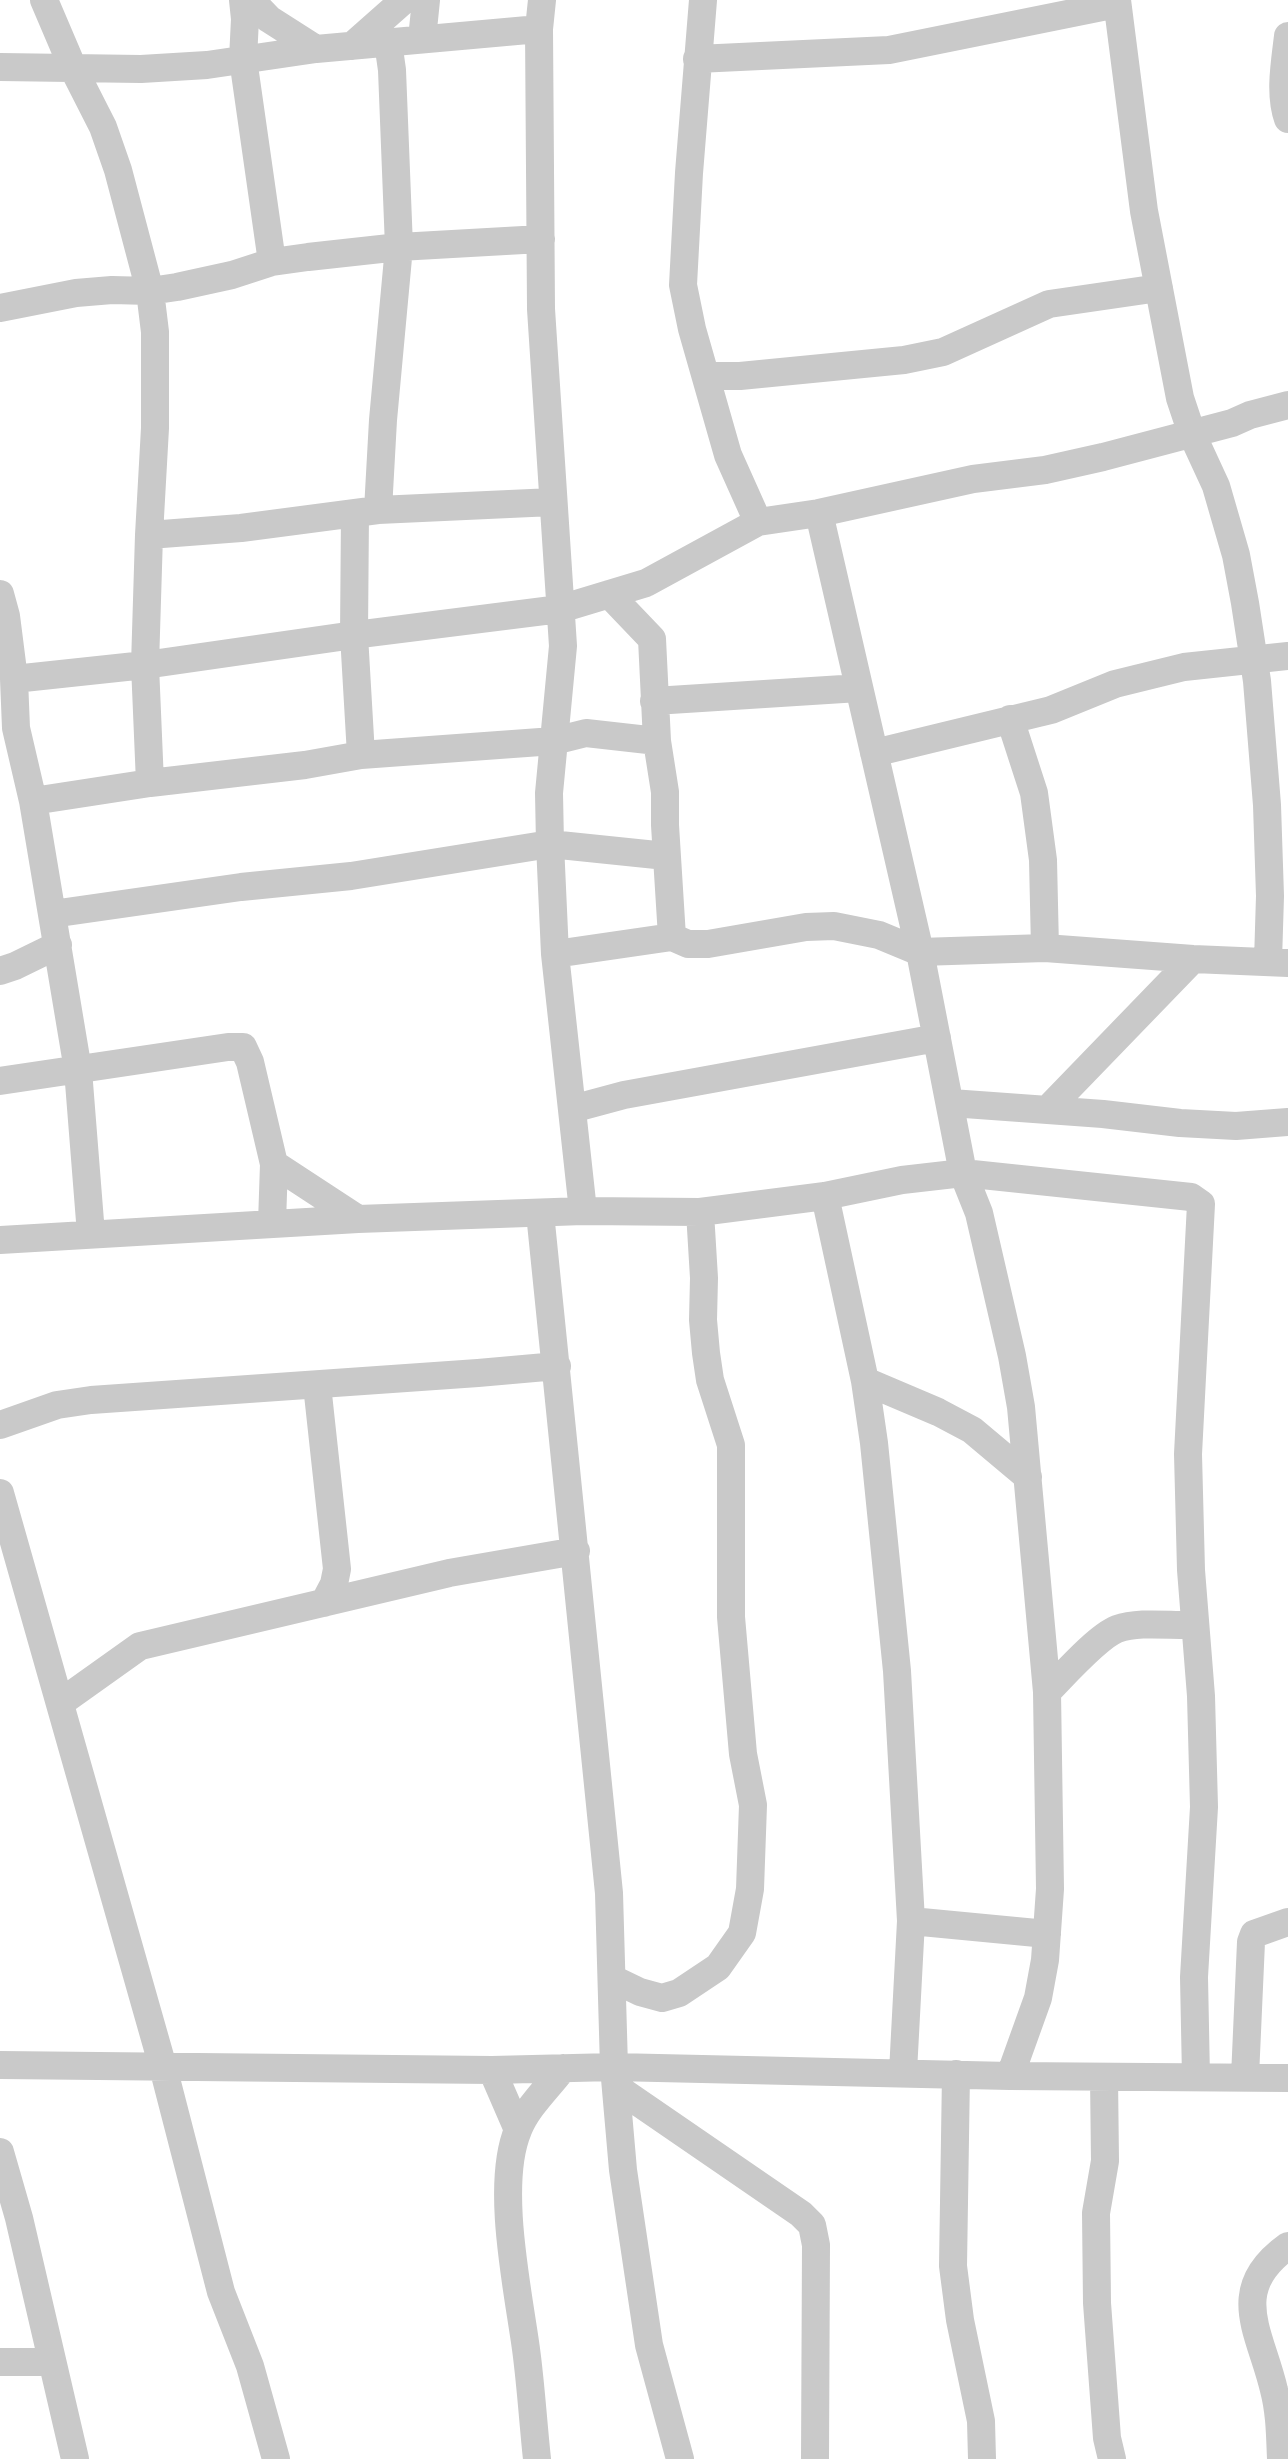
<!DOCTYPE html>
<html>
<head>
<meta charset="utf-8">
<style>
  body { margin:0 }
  canvas { display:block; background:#fff }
</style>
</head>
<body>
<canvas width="1288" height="2459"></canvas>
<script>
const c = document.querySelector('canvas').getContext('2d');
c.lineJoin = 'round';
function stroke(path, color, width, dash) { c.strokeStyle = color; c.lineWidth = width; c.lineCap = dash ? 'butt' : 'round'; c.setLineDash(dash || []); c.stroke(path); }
stroke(new Path2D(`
  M44,0L73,68L103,127L118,170L150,291L155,332V428L149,535L145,665L150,783
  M243,0L245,19L243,59L272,262
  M251,0L269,19L316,49
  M542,0L539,29L541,309L563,646L549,793L550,844L555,954L583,1211
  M703,0L689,173L683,285L692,329L728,455L758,522
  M1117,0L1144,211L1180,398L1192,434L1216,486L1236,555L1245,603L1257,681L1267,805L1270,896L1268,961
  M1288,36C1285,62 1279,94 1288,119
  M422,39L426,0
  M352,46L404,0
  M697,59L889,50L1117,4
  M0,67L141,69L207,65L316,49L539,29
  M0,308L76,293L112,290L150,291L177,287L232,275L272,262L308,257L399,247L541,239
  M707,376H740L904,360L943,352L1049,304L1159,288
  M378,510L383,420L399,247L392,70L388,42
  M355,513L354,635L361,755
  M819,513L920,952L963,1173L979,1213L1012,1356L1021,1407L1047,1692L1050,1889L1045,1960L1038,1998L1010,2076
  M149,535L241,528L378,510L553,502
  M0,594L6,616L14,679L16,728L33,801L78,1070L91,1234
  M609,594L652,639L657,741L665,792V825L672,937
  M14,679L145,665L354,635L560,609L646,583L758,522L819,513L973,479L1045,470L1103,457L1232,423L1250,415L1288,405
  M654,701L859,688
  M1010,719L1034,793L1043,860L1045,948
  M874,753L1051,710L1115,684L1184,667L1288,656
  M33,801L150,783L305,765L361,755L554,741L586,733L657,741
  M52,914L241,887L351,876L550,844L666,856
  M555,954L672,937L688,944H708L806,927L834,926L879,935L920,952L1045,948L1193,959L1288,963
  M0,971L15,966L58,945
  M0,1081L228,1047H243L250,1062L274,1164L272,1223
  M951,1103L1103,1114L1180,1123L1236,1126L1288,1122
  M572,1109L624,1095L937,1038
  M1047,1110L1193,959
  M274,1164L358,1219
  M825,1196L865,1381L874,1443L897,1671L911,1921L903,2072
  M540,1213L609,1893L614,2067L623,2170L649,2345L680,2459
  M0,1240L358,1219L583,1211L700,1212L825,1196L902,1180L963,1173L1191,1197L1201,1204L1188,1454L1191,1570L1201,1696L1204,1807L1194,1977L1196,2077
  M865,1381L938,1412L972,1430L1028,1477
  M317,1385L337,1569L334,1584L324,1603
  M0,1425L57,1405L91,1400L478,1373L557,1366
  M0,1493L163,2067L221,2292L250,2366L276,2459
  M1047,1692C1063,1676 1097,1637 1117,1629C1140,1621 1170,1626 1195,1625
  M60,1703L140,1646L449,1573L576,1551
  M911,1921L1047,1934
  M613,1979L640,1992L662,1998L679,1993L718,1967L742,1933L750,1889L753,1805L743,1754L731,1617V1445L710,1380L706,1353L703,1320L704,1278L700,1212
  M0,2065L492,2070L614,2067L1010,2076L1288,2078
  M492,2070L518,2130
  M956,2074L953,2266L960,2320L981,2421L982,2459
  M1104,2077L1105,2161L1096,2213L1097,2303L1107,2438L1112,2459
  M1245,2077L1251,1942L1254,1934L1288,1922
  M616,2087L801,2214L812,2225L816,2245L815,2459
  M0,2152L19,2218L75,2459
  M0,2362H52
  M537,2459C533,2422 531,2386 526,2349C518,2290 495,2185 518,2130C527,2107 548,2088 563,2068
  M1281,2459C1280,2436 1280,2413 1274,2390C1261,2333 1226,2290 1288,2246`), '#c9c9c9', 28);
</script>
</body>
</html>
